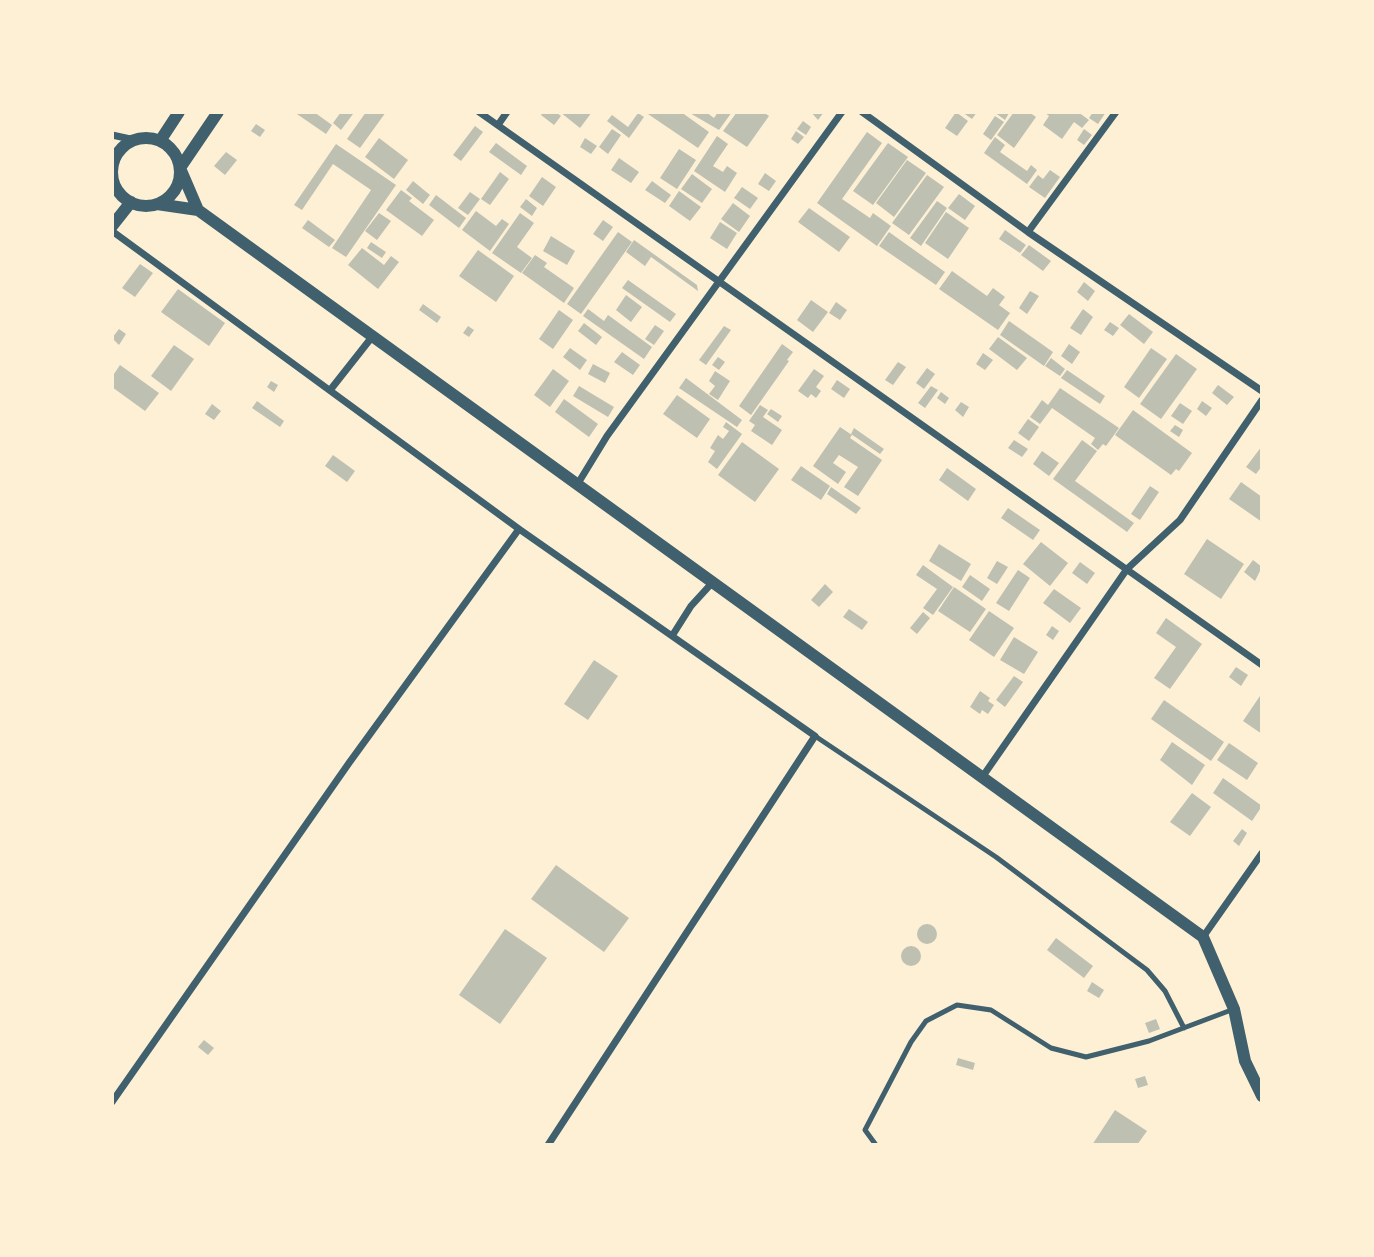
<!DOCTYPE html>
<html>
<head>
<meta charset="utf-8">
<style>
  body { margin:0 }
  #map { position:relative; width:1374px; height:1257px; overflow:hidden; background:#fdf0d5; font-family:Barlow,sans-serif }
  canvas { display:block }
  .frame { position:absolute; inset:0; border:114px solid #fdf0d5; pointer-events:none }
</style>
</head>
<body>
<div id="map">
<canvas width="1374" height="1257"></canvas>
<div class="frame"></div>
</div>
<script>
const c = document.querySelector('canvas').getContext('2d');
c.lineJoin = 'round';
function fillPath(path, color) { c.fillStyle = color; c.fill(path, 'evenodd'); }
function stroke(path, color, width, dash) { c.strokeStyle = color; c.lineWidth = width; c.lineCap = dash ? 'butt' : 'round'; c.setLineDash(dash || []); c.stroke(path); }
fillPath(new Path2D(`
  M294,112H314L332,125L326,134Z
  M341,112L353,114L341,130L333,123Z
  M366,112H386L360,148L347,139Z
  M543,112H556L561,116L554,125L541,115Z
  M560,112H592L580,128Z
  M645,112H681L709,132L698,148Z
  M688,112H706L714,118L718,112H732L719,130Z
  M737,112H763L769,116L747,147L723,131Z
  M811,112H824L818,120Z
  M956,112L968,121L957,136L945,128Z
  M962,112H977L972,119Z
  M994,112H1007L1009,113L1005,120Z
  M1014,112H1029L1036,117L1014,148L997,135Z
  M1044,112H1078L1089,120L1082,128L1074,122L1062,139L1043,125L1049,116Z
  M1093,112H1106L1098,124L1089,118Z
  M638,113L644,117L629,138L607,121L612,115L628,127Z
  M995,116L1004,122L991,140L983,134Z
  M803,121L811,127L806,135L797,129Z
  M256,124L265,130L260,137L251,131Z
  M475,126L483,132L461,161L453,155Z
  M612,129L621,135L608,154L599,147Z
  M1084,129L1092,135L1084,145L1077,140Z
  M796,131L804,137L798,144L791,139Z
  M867,132L882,143L842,199L870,218L873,213L891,226L877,246L817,203Z
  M717,136L728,144L713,166L723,172L727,166L737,173L725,192L694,171Z
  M995,137L1005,145L1000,152L1027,171L1031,165L1037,170L1027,184L984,153Z
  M379,138L408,160L394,179L365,157Z
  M585,138L597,146L591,154L580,147Z
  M496,143L527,166L521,175L489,152Z
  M888,143L908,157L873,205L853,191Z
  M336,144L396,185L346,257L332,248L371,190L333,164L302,210L294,205Z
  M679,149L696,160L677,189L660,178Z
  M226,152L237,160L225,175L214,166Z
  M619,158L639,172L631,183L611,170Z
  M907,160L926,173L894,217L876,203Z
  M1050,170L1060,177L1045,198L1029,187L1038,175L1043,179Z
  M500,172L509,179L490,205L481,199Z
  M765,173L776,181L769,191L758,184Z
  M692,174L712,189L702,203L681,189Z
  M927,175L944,187L909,235L892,223Z
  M542,177L556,187L543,206L529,196Z
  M413,181L430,195L423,204L406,190Z
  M652,181L671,195L665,203L645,190Z
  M742,187L758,198L750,209L734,198Z
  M401,190L412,198L409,201L434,220L422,236L386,210Z
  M679,191L701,207L690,221L669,206Z
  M470,192L480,199L468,215L458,208Z
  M959,194L975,206L965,220L948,208Z
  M436,195L466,218L459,228L429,205Z
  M526,199L537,208L532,216L520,207Z
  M937,201L947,208L921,246L910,238Z
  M733,203L750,216L739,232L721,219Z
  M809,208L850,237L839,252L798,222Z
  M476,211L496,226L502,219L509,224L490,251L462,230Z
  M946,212L969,228L948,259L925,243Z
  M379,213L391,221L377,240L365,231Z
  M520,213L534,223L517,247L532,258L521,273L492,253Z
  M308,220L335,240L329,247L302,228Z
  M603,220L613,227L603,241L593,234Z
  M720,222L737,233L727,249L710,238Z
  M1005,230L1026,245L1020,253L999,239Z
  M618,232L632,242L581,314L567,304Z
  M889,232L945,272L936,285L879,246Z
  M551,236L575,251L567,265L543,251Z
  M634,240L697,285L698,291L651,257L645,266L626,252Z
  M371,242L386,252L382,258L367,248Z
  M1029,245L1051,261L1043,271L1021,255Z
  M362,248L384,265L391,256L399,262L378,289L348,265Z
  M478,250L514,276L496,302L459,276Z
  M535,255L547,263L544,267L574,288L564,303L522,273Z
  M140,264L153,273L135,297L122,288Z
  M952,271L987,296L993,288L1005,297L999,305L1010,313L998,330L939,289Z
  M628,280L676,314L670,322L622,288Z
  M1084,282L1095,291L1088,301L1077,292Z
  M178,289L225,323L209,346L161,312Z
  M1030,291L1039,296L1027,314L1019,308Z
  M626,295L642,307L631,322L616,310Z
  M811,300L828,312L813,332L797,320Z
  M836,302L847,310L840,320L829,313Z
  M423,304L441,317L437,323L419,310Z
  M588,309L604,321L608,315L652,347L644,359L583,316Z
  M1083,309L1093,317L1081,335L1070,328Z
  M559,310L573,320L553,349L539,339Z
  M1129,314L1153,332L1144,344L1120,325Z
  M1009,321L1053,352L1044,366L1000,335Z
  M1110,322L1119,328L1113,336L1104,330Z
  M584,323L602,337L596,345L578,331Z
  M655,325L664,331L654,345L645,339Z
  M468,326L474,330L469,337L463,333Z
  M724,326L731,330L706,365L699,360Z
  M119,329L126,334L119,345L112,338Z
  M998,337L1027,358L1017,370L989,349Z
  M782,344L793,352L787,360L789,361L751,415L739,406Z
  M1069,344L1080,352L1072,364L1061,356Z
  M174,345L194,359L171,391L151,376Z
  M570,348L587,360L580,370L563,357Z
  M1151,348L1167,359L1139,398L1124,387Z
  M622,352L640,365L633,375L614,362Z
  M983,353L993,360L985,370L976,364Z
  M1176,354L1197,369L1161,419L1140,404Z
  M718,357L725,362L719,370L712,365Z
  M1051,358L1065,369L1060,376L1045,366Z
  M898,362L906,367L893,385L885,380Z
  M593,364L610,373L605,383L588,374Z
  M120,365L159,393L145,411L112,387V377Z
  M927,368L935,374L924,389L916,383Z
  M553,369L569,381L550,407L534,395Z
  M814,369L824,376L816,387L821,391L816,398L811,394L808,398L798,391Z
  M1067,370L1105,396L1100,404L1061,378Z
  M715,371L730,381L718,400L709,394L715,386L709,381Z
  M686,378L742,420L737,427L679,388Z
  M837,380L850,389L844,398L831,389Z
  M271,381L278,385L274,392L267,387Z
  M1218,385L1234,397L1227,405L1212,393Z
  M579,386L614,407L608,417L573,396Z
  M931,386L938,390L925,408L918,403Z
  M1060,388L1119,428L1106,446L1103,444L1098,450L1091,444L1095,438L1052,408L1040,424L1030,417L1042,400L1048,405Z
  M941,392L949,398L945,404L937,398Z
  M677,395L710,419L697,438L663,414Z
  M564,399L598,424L589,437L555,412Z
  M257,401L284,421L280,427L252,408Z
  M1202,401L1212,408L1206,416L1197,409Z
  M961,402L969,407L963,417L955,410Z
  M1180,403L1192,411L1183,424L1171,416Z
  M212,404L221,411L214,420L205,414Z
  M760,405L768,410L763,417L782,430L772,445L751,431L755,425L749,421Z
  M771,409L782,416L778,422L767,414Z
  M1133,410L1192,453L1179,471L1176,469L1171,475L1115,435Z
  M1028,419L1039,427L1029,441L1018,433Z
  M726,422L742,434L717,469L708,462L715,451L710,448L718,435L723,439L729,431L723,427Z
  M1175,425L1183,430L1179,437L1170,431Z
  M840,427L852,435L850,438L882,460L858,496L844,487L858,467L839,455L833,463L846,472L838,484L813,466Z
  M854,428L884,449L880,454L851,434Z
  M1014,440L1028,449L1022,457L1008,448Z
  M1082,440L1097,451L1075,481L1134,523L1127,532L1053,479Z
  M742,442L779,469L755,502L718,475Z
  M1262,446V466L1256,474L1246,467Z
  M1042,451L1059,463L1049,476L1033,464Z
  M333,455L355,471L347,482L325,466Z
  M801,466L830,486L821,500L791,480Z
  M947,468L976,489L968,501L939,480Z
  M1241,482L1262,497V522L1229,499Z
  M1150,486L1159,492L1140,520L1131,514Z
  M831,487L861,508L856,514L827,494Z
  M1008,508L1040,530L1033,540L1001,518Z
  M1207,539L1244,564L1221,599L1184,574Z
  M1041,542L1068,563L1050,586L1023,564Z
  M939,544L971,564L961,581L929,561Z
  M1253,560L1262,567L1255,581L1244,572Z
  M997,561L1008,567L997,584L987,578Z
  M1080,562L1095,573L1087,584L1072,573Z
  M923,565L953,587L933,615L923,608L937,589L916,575Z
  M1018,570L1030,578L1009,611L996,603Z
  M970,575L990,589L982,601L962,587Z
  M825,584L833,592L819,607L811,600Z
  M954,587L986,609L970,632L938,611Z
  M1054,589L1081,608L1070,623L1043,603Z
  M849,609L868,622L862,630L843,617Z
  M989,611L1014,628L994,657L969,640Z
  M923,612L930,618L917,634L910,628Z
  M1166,618L1202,644L1170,689L1154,678L1176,647L1156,633Z
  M1052,626L1059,631L1053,640L1046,635Z
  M1014,637L1038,652L1024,674L1000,660Z
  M594,660L618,676L588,720L564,704Z
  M1236,667L1248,675L1241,686L1229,677Z
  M1014,676L1023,682L1005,707L996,700Z
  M980,691L990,698L988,701L994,705L988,714L982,710L980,714L970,707Z
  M1262,693V734L1243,721Z
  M1164,700L1224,742L1211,761L1151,719Z
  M1172,742L1205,765L1192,785L1160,760Z
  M1229,743L1258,763L1247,780L1217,760Z
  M1223,778L1262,806L1252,821L1213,793Z
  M1192,793L1211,807L1190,836L1170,822Z
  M1242,829L1247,833L1239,846L1233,841Z
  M556,865L629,918L604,952L531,899Z
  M917 934a10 10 0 1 1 20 0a10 10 0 1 1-20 0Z
  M505,929L547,958L500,1024L459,995Z
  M1056,938L1093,966L1084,978L1047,950Z
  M901 956a10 10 0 1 1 20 0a10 10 0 1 1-20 0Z
  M1092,982L1104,990L1099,998L1087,991Z
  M1156,1019L1160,1029L1149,1033L1145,1023Z
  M204,1040L214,1048L208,1055L198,1047Z
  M958,1058L975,1063L973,1070L956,1065Z
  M1145,1076L1148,1085L1138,1088L1135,1079Z
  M1115,1110L1147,1131L1137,1145H1092Z`), '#bec0b2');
stroke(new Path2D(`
  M815,736L996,857L1147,970L1165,991L1184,1028
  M876,1145L865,1130L911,1042L926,1021L957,1005L991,1010L1051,1048L1086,1057L1149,1041L1234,1009`), '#3f606c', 5);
stroke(new Path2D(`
  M479,112L1262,665
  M862,112L1028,232L1262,391
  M498,125L507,112
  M112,135L135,140
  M112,179L114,182
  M112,231L519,529
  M1028,232L1116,112
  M331,389L372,337
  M577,485L607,436L842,112
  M983,776L1127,569L1180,520L1262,400
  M1203,937L1262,853
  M112,1102L349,763L519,529L672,636
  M548,1145L815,736L672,636L691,606L712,583`), '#3f606c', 7);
stroke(new Path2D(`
  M112 172a34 34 0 1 1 68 0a34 34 0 1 1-68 0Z
  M160,141L179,112
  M157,204L198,210L1203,937L1234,1009L1245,1061L1262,1096
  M198,210L180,168L218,112
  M112,226L131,202`), '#3f606c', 12);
</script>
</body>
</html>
